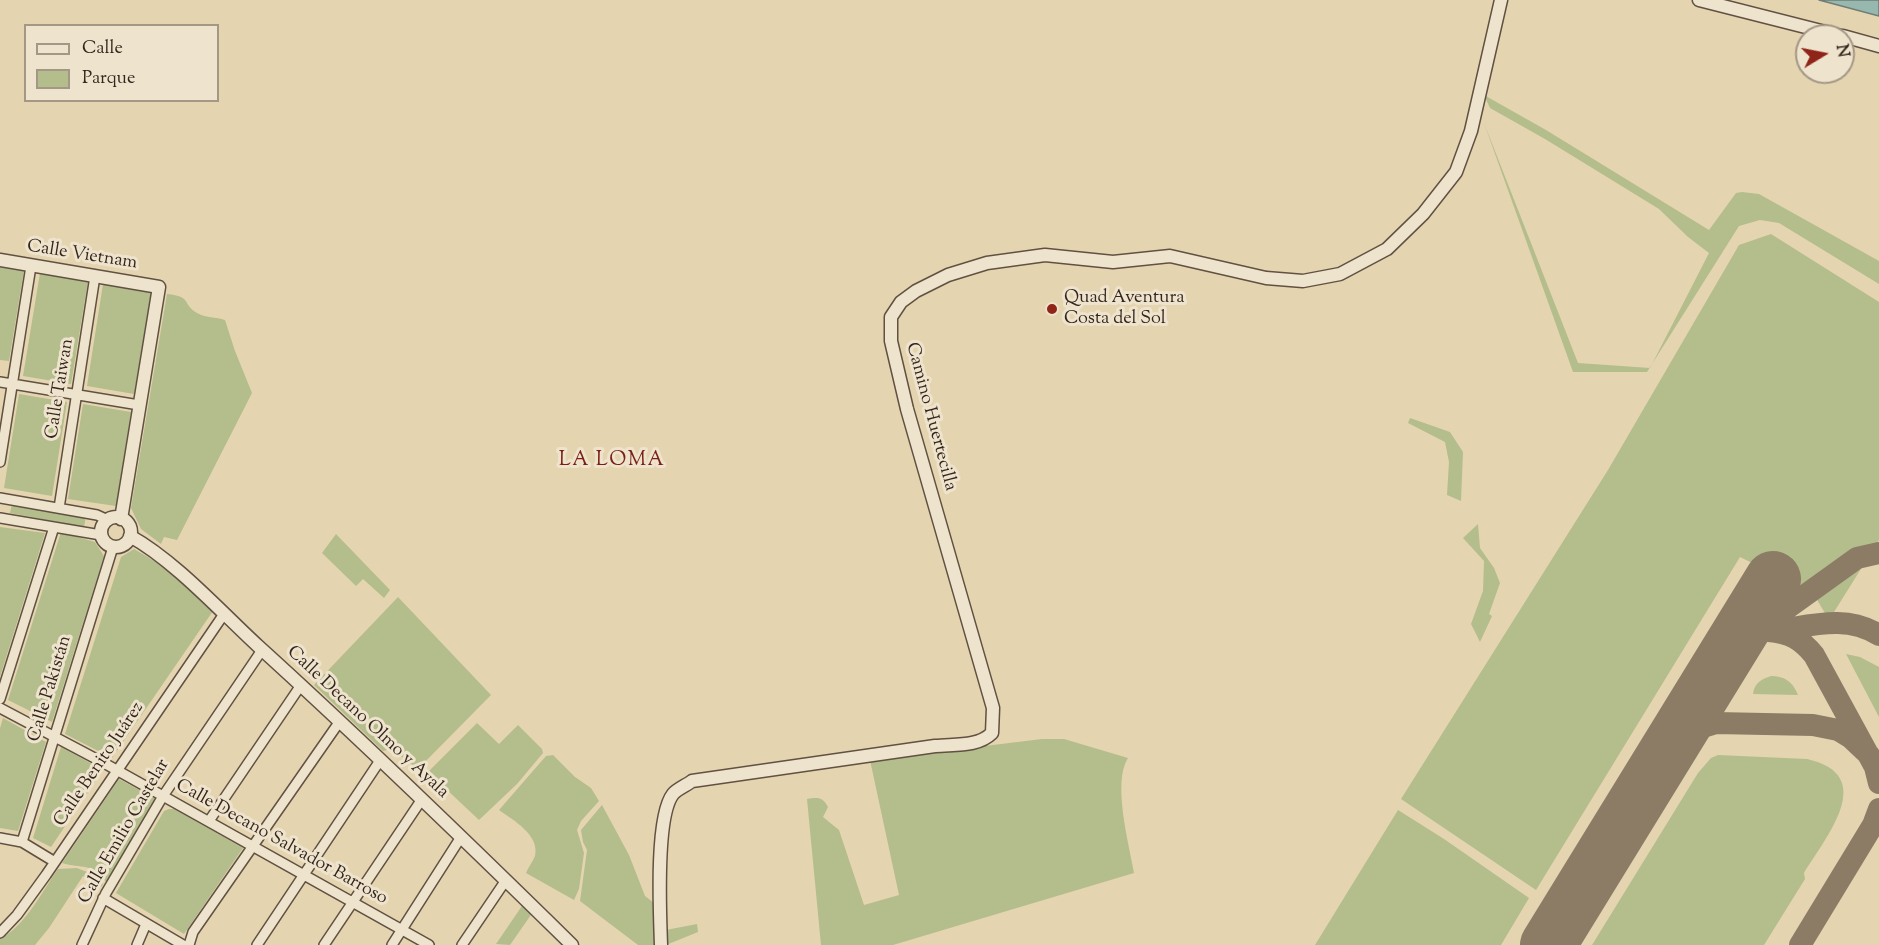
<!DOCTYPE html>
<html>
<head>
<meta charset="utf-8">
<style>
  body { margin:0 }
  #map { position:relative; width:1879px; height:945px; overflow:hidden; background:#e5d4b0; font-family:"Sorts Mill Goudy",serif }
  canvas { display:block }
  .legend { position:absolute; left:24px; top:24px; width:195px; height:78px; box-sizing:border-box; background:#eee3cc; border:2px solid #a49786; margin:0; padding:8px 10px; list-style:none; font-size:18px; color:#34251d }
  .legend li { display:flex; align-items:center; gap:12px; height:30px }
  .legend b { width:30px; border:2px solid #a49786 }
  .north { position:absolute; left:1795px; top:24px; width:60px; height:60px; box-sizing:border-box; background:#eee3cc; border:2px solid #a49786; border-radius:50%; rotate:80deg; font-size:16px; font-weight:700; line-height:24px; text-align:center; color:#34251d }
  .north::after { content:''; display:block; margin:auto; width:21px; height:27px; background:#8f2418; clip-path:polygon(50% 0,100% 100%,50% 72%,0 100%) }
</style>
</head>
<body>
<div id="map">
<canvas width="1879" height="945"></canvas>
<ul class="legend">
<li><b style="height:8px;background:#eee3cc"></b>Calle</li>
<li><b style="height:16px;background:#b4bd8c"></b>Parque</li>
</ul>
<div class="north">N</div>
</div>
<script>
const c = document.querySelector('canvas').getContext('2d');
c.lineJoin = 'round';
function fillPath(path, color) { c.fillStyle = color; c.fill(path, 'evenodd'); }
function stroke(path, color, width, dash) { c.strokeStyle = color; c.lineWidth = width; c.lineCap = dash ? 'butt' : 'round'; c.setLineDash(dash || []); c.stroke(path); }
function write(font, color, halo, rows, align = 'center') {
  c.font = font + ' "Sorts Mill Goudy",serif'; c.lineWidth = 6; c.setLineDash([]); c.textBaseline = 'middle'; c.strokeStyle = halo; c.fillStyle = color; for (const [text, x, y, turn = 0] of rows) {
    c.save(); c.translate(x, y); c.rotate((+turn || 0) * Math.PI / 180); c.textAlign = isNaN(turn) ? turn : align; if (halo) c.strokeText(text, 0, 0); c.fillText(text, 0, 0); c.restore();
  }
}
fillPath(new Path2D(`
  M1484,95L1546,130L1709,230L1736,193L1742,192L1759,194L1879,261V284L1779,223L1760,220L1739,226L1647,372H1573L1484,123L1578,363L1650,368L1709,253L1688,237L1659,209L1545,139L1490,108Z
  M1771,234L1879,302V540L1829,620L1813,593L1740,557L1536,890L1401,799L1608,470L1739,245Z
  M0,266L24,270L9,361L0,360Z
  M40,273L88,281L71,384L23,376Z
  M103,284L151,292L134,394L87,386Z
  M167,294C193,297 181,303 197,313C205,318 216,317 225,320L235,351L252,393L177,540L164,537L161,544L141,529L131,508Z
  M19,394L67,402L52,496L4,488Z
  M83,404L131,412L116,506L68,499Z
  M1410,418L1450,432L1463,452L1461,501L1447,495L1449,462L1445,442L1408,423Z
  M12,504L86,516L84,527L10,513Z
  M1478,524L1480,548L1494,568L1500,583L1489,614L1492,616L1480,642L1471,624L1483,591L1484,561L1463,538Z
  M0,527L45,533L0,677Z
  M61,532L95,542L104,556L52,722L8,700Z
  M336,534L390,590L384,598L363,579L356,586L322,553Z
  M134,549L163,566L213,611L112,758L65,734L121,557Z
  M398,597L491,695L418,769L391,749L383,751L314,685Z
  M1846,654L1860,657L1879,667V717Z
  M1771,676C1785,676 1793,682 1798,695L1753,694C1754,683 1762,679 1771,676Z
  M3,718L46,742L18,831L0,828V728Z
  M477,723L499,744L518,725L542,749L543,753L517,784L479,820L428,772Z
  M1042,739H1064L1128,758C1112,782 1129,844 1134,873L893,945H821L807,799C818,797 823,797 828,807L823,817L839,830L864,905L899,895L870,760Z
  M61,747L103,770L51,847L33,838Z
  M553,755L575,777L591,788L599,801L581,821L577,830L584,853L579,889L574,900L526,873C528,867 533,862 535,856C540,835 513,820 499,810L546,756Z
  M1718,755L1807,759C1879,775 1826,837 1804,873L1805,879L1764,945H1592L1698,773L1711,758Z
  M119,779L156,799L106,882C92,862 82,869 62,863Z
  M602,805L629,855L645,896L654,903V945H638L580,901L587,850L583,842L581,830Z
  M169,809H174L243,848L184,934L116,893L164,811Z
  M1398,810L1444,839L1529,898L1501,945H1315Z
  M77,868L97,876L103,884L101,887L83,876L49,928L35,945H0V939C26,925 41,893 58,869Z
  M524,903L533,912L510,945L496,944Z
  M697,924L698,932L666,945V930Z`), '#b4bd8c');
const water = new Path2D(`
  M1819,0H1879V16Z`);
fillPath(water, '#96b8af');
stroke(water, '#6f7d75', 1.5);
stroke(new Path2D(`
  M1779,630C1814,625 1847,615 1879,635
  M1769,631C1790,633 1801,639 1814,655L1875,767L1879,783
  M1729,650L1857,558L1879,553
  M1673,741L1690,731L1716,723L1813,725L1838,730L1851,738L1869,755
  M1800,945L1873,825L1879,809`), '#8c7c66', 22);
stroke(new Path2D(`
  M1548,945L1773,579`), '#8c7c66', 56);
const minor = new Path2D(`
  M0,382L139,405
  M0,462L31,266
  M0,498L97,515L108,520
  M59,508L95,276
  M0,518L101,535
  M0,699L54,527
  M0,708L104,763L429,945
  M209,821L301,685
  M0,838L22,842L55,862
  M22,842L113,547
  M103,898L183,945
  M0,933L17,915L46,875L224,614
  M82,945L106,893L163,796L262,650
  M137,945L146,924
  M189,945L193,932L340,721
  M257,945L381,759
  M324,945L422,799
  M392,945L461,837
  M462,945L506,880`);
const tertiary = new Path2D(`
  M1699,0L1841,36
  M1843,36L1879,46
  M0,260L159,287L121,519
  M101 532a15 15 0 1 1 30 0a15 15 0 1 1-30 0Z
  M130,536C175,561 220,611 258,646C365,743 469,844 572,945
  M661,945C660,914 655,817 673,794C677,789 687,785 692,781L935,746C955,744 978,747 992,733L993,708L907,409L891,341V317L901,302L916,291L948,275L987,263L1045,255L1113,262L1170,256L1266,278L1303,281L1340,274L1387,249L1423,214L1456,172L1471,131L1501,0`);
stroke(minor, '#605142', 12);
stroke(tertiary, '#605142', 15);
stroke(minor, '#eee3cc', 9);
stroke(tertiary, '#eee3cc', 12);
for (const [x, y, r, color] of [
  [1052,309,6,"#8f2418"]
]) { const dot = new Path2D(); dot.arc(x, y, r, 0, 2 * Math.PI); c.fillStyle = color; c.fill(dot); stroke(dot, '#eee3cc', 2); }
write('18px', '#34251d', '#eee3cc', [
  ["Calle Vietnam",82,256,9],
  ["Calle Taiwan",61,389,-81],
  ["Camino Huertecilla",930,417,75],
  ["Calle Pakistán",51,689,-73],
  ["Calle Decano Olmo y Ayala",367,723,43],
  ["Calle Benito Juárez",100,765,-56],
  ["Calle Emilio Castelar",125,832,-60],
  ["Calle Decano Salvador Barroso",281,843,29]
]);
write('18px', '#34251d', '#eee3cc', [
  ["Quad Aventura",1064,299],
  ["Costa del Sol",1064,320]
], 'left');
c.letterSpacing = '1.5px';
write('20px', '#7a1f14', '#eee3cc', [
  ["LA LOMA",612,462]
]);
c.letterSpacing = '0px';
</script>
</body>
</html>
